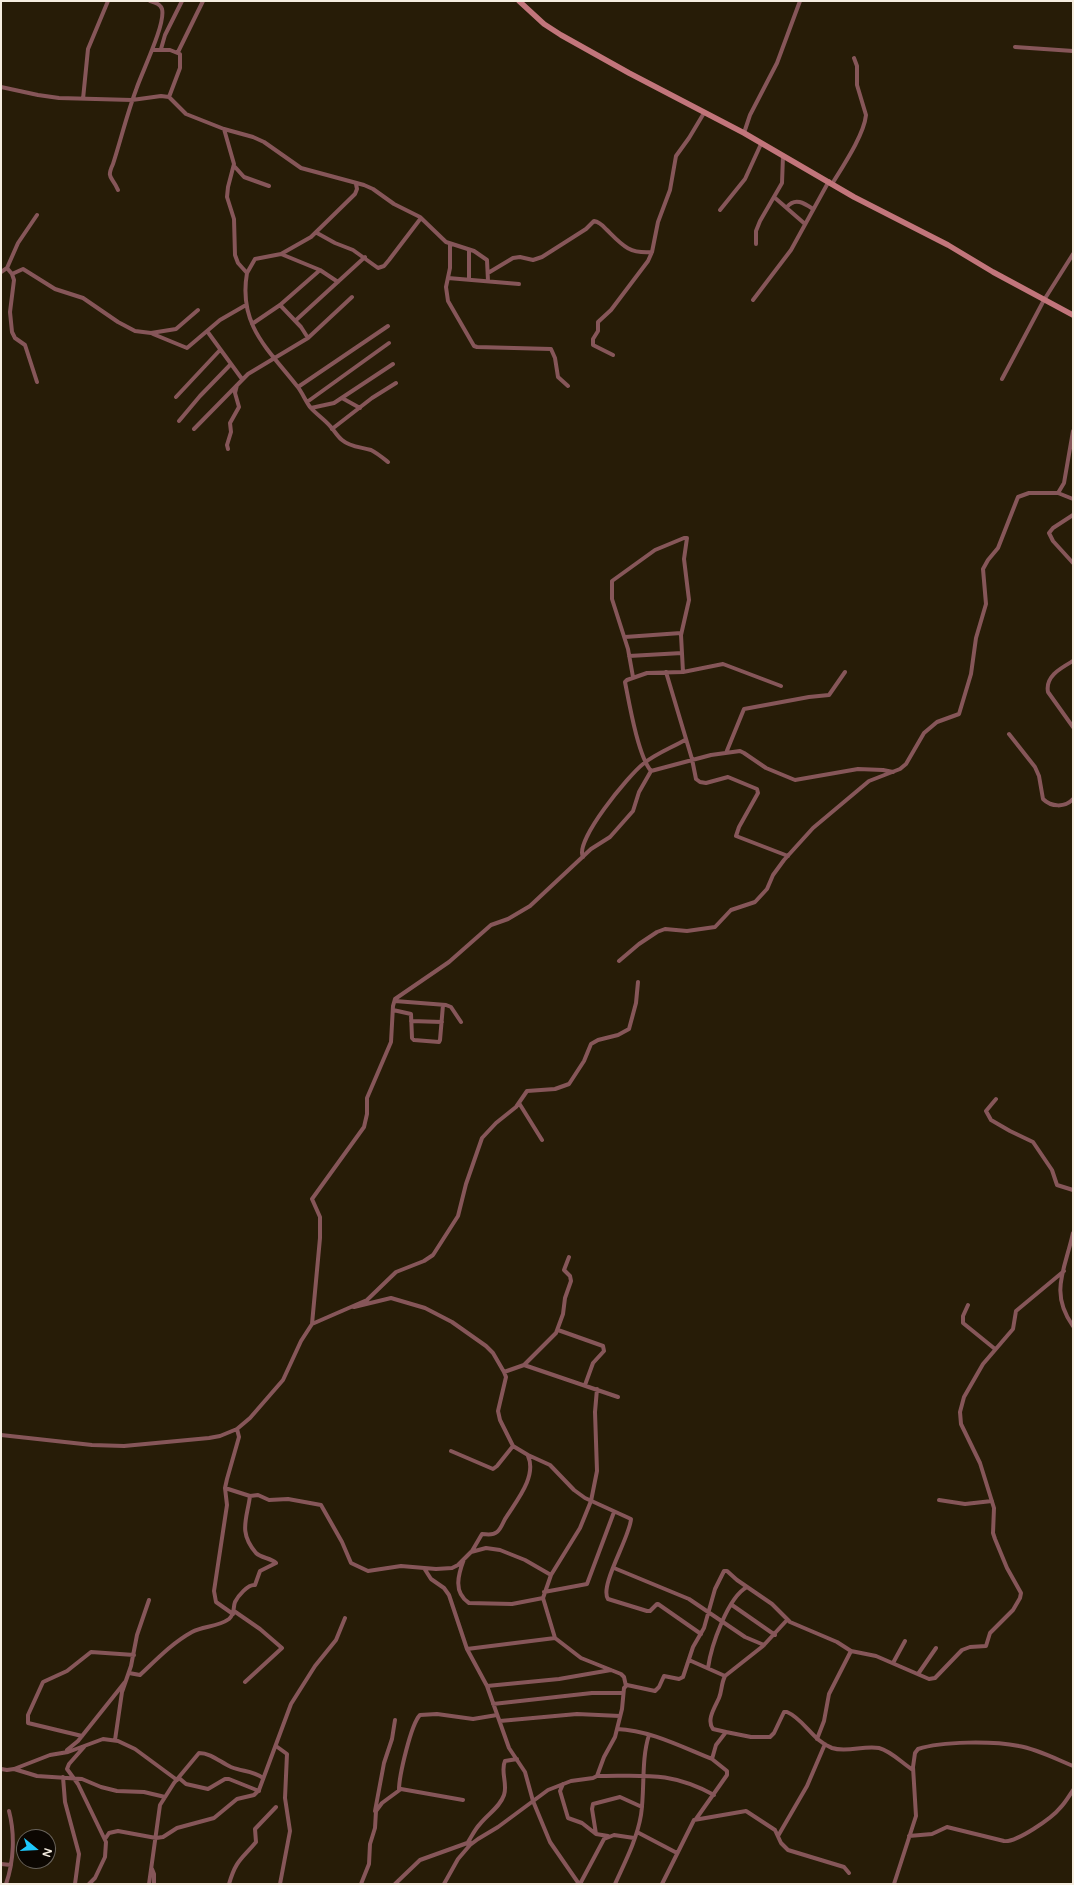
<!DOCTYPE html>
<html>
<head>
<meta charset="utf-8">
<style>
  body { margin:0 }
  #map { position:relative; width:1074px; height:1885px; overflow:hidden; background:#271c07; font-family:"Varela Round",sans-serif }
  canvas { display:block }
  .frame { position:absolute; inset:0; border:2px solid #f5ede0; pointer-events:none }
  .north { position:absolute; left:16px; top:1829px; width:40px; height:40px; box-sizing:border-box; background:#0c0702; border:1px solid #69635b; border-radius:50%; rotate:108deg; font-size:11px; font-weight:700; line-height:16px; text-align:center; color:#f5ede0 }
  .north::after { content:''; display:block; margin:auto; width:14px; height:18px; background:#1ec9fd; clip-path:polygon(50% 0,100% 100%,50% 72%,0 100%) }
</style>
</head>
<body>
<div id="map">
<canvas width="1074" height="1885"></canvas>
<div class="frame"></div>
<div class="north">N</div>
</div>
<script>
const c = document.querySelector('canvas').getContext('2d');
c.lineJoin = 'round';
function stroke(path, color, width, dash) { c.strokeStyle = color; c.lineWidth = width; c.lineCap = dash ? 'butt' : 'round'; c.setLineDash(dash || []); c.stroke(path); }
stroke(new Path2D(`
  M1015,47L1073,51
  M161,49L165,35L182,1
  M152,50H170L180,54V68L169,97
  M178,52L203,1
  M1,87L38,95L59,98L132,100L161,96L169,97L186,114L224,129L253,137L264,142L301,168L364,185L373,189L394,204L420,217L446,242L474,251L487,260L488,281
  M83,99L88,49L108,1
  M224,129L234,164L228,187L227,197L234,219L235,255L238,263L247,273C238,325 268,349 297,386C302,392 305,400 310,407C316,414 324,419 330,426C334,430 337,436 342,440C350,447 361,447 371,450C377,453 383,458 388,462
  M744,133L750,115L777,63L800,1
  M235,167L244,177L269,186
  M832,184C843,166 864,135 866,115L857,85V66L854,58
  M118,190C112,176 106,179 113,164C121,139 127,114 136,90C141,74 166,24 162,9C160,3 154,2 150,1
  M774,197L805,224
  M787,207C795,197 804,203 813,209
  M720,210L745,179L761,144
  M317,233L335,243L353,250L378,268L384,266L389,260L421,218
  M450,244V268L446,287L448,301L474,346L477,347L551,349L555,358L558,377L568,386
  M756,244V231L760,221L782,183L783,156
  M281,254L320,270L338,282
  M7,268L12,274L14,280L10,312L12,332L15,338L25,345L37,382
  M1,272L7,268L18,243L37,215
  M247,273L255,259L281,254L311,237L355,194L357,189L356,184
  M488,273L513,258L520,257L533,260L542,257L586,229L594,221C600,222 603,226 607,230C622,245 629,254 652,252
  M12,274L23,269L55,289L83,298L118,322L135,331L151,333L176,329L198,310
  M448,278L519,284
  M469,279V250
  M753,300L791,250L829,181
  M280,305L301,327L308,338
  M295,321L365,257
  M252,324L280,305L320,270
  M207,331L242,379
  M153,334L187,348L220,320L246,305
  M613,355L593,345V339L598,331V322L611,310L648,261L652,252L658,222L670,190L676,156L689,138L704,113
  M1002,379L1044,300L1073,254
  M298,387L388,326
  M176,397L220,350
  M342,398L360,408
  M307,402L389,343
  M311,408L334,403L393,364
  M179,421L200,396L231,364
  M194,429L248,374L308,338L352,297
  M332,429L372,398L396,383
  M228,449L227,445L231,432L230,423L239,407L235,393L237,385
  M1058,493L1073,499
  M1073,515L1053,528L1049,533L1053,541L1073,563
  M625,637L681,633
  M629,656L682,653
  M1073,661C1061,668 1045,676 1048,692L1073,727
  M666,672L692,759L696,779L700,782L706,783L728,777L757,789L758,793L739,827L736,836L788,856
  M633,677L628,649L612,599V581L655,550L684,538H687L684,559L689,600L681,635L683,672
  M1009,734L1035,767L1039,776L1043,799C1051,807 1065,808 1073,799
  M726,753L744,709L809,697L829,695L845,672
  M651,771C638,756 629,702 625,682L627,680L647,673L683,672L723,664L781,686
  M583,857C574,841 629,775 643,764C655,754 671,748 685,740
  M619,961L639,944L657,932L665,929L687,931L715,927L731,910L755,902L767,889L773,875L784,860L813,828L869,781L900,769L906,764L924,733L937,722L959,714L971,674L976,638L986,604L983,569L988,560L998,548L1018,497L1029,493H1058L1064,483L1073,431
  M395,1001L446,1005L451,1007L461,1022
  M393,1010L411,1014L412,1038L414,1040L439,1042L440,1040L443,1005
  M411,1021L442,1022
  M996,1099L986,1111L991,1120L1010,1131L1033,1142L1052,1170L1057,1185L1073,1190
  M519,1103L542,1140
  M1073,1233C1065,1270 1049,1292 1073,1326
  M968,1305L963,1316V1323L995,1349
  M354,1307L391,1298L425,1308L452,1322L486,1346L493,1353L504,1372L506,1377L498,1411L500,1420L513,1446L528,1455L550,1465L574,1490L585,1498L631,1519C630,1537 599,1586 608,1599L647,1611H650L657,1604H658L701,1634
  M312,1324L367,1300L396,1272L424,1261L433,1255L458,1216L466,1184L482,1138L496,1123L516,1107L527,1091L555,1089L569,1084L584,1061L591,1044L598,1040L618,1035L629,1029L636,1003L638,982
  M558,1330L603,1346L604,1351L593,1363L585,1385
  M524,1365L618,1397
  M504,1372L524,1365L556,1333L563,1314L565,1298L571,1281L570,1276L564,1270L569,1257
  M597,1389L595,1412L597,1471L591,1501L580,1528L551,1575L543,1598L555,1638L581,1658L621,1674L624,1677L626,1686
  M1,1435L92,1445L124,1446L209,1438L220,1436L237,1429L250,1418L283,1380L301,1341L312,1324L320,1238V1217L312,1199L364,1127L367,1114V1098L391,1042L393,1006L395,999L449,962L491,925L508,919L530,906L591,849L610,837L633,811L639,792L651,771L711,755L740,751L744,753L766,768L795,780L858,769L883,770L893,772
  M451,1451L493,1469L497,1466L513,1446
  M225,1488L250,1496L258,1495L269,1500L288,1499L321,1505L342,1542L351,1563L368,1571L401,1566L436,1569L452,1568L458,1565L471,1552L486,1548L500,1550L525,1560L551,1575
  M939,1500L965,1504L992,1501
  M472,1551L482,1534C487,1534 492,1536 497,1532C502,1528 503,1521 507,1516C517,1500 537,1476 528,1456
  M464,1559C458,1575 453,1592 469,1603L512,1604L543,1598
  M424,1568L431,1579L444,1588L449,1595L467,1649L487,1686L509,1748L525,1772L533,1801L550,1842L579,1884
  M614,1568L689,1599L745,1637L764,1645
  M544,1592L587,1584L614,1512
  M732,1605L775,1635
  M234,1611L260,1629L282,1648L245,1682
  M233,1614L216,1602L214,1591L227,1505L225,1488L227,1479L239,1437L237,1429
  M467,1649L555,1638
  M689,1660L725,1676
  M893,1663L905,1641
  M708,1668C711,1646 728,1597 747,1587
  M129,1673L140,1675C156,1660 172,1643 192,1632C203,1626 218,1627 229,1619C235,1614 233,1607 235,1602C238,1596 248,1584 255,1585L260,1571L276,1563C271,1558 261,1558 256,1553C238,1532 247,1519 250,1496
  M918,1674L936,1648
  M487,1686L559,1679L611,1670
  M493,1704L592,1693H623
  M500,1721L577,1714L620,1716
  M617,1729C649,1730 682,1747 712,1759
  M726,1732L713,1729C706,1720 715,1707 719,1698C722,1691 721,1684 725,1676L763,1646L787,1620
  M82,1736L28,1723V1715L43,1682L67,1671L91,1652L134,1655
  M817,1739L824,1721L829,1694L851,1651
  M115,1740L122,1692L131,1666L137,1635L149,1600
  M276,1746L287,1754L285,1798L290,1831L280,1884
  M84,1747L69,1764L67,1769L78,1784L106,1842L105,1857L95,1878L89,1884
  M67,1750L78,1741L125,1682
  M1,1769L7,1770L14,1769L50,1755L68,1752L103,1739L118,1741L135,1749L177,1780
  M14,1769L37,1776L82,1779L101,1787L117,1791L144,1792L165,1797
  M597,1776C644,1776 670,1771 714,1795
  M63,1777L65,1802L79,1854L75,1884
  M179,1778L186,1784L208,1789L225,1779H229L259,1791
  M563,1784L560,1791L568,1818L582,1823L596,1834L608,1836
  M399,1790C399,1776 411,1724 420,1715L437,1714L473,1719L497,1715
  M375,1811L384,1763L392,1739L395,1720
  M696,1819L727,1775V1771L712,1759L716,1745L726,1732L751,1737H770L774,1733L784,1712H787C804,1719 813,1741 832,1748C847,1753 864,1745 879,1748C891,1751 902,1763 913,1770
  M637,1832L677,1853
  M596,1834L592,1809L593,1804L620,1797L642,1807
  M778,1836L807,1786L825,1744
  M909,1836L932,1834L947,1827L1004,1841C1016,1843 1052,1818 1060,1808C1065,1803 1069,1796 1073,1790
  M105,1839L109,1833L118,1831L156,1838L163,1837L177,1828L214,1818L237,1799L254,1795L259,1790L291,1704L315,1666L336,1640L345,1618
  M468,1842C472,1836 475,1829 480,1824C488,1814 500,1807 504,1795C508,1784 500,1771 505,1761L517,1759
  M1,1864L11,1865
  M152,1869L154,1874V1884
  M6,1884C14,1861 15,1834 9,1811
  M149,1884L160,1805L174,1783L199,1753C211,1753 220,1762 231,1767C243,1772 252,1770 263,1778
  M229,1884C236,1860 241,1860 256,1842L255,1829L276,1807
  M361,1884L369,1864L370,1844L375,1828L376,1811L382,1803L401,1789L463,1800
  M395,1884L420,1860L470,1842
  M444,1884L458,1859L470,1845L478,1839L498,1827L548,1790L571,1781L593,1778L597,1776L604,1757L615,1737L622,1709L624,1688L627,1685L655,1691L659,1687L664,1676L679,1679L683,1677L693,1647L704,1628L715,1589L724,1571H727L737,1580L772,1604L790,1622L837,1642L851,1651L876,1656L929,1679L935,1678L962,1650L970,1647L986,1646L990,1633L1013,1610L1020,1598L1021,1593L1007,1568L995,1539L993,1533L994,1508L980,1463L961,1424L960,1412L964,1397L983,1364L1013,1329L1016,1311L1064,1271
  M580,1884L604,1839L614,1835L634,1838
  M615,1884C625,1862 637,1839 641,1815C645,1788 641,1760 649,1735
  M662,1884L694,1820L746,1811L775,1830L781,1843L788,1850L844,1867L849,1873
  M894,1884L916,1816L913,1767L915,1753L918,1749C942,1741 993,1741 1019,1746C1037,1749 1056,1759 1073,1766`), '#865659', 4);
stroke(new Path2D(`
  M519,1L544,24L561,35L629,73L744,133L854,197L948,245L993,272L1073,315`), '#c2757b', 5.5);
</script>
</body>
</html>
